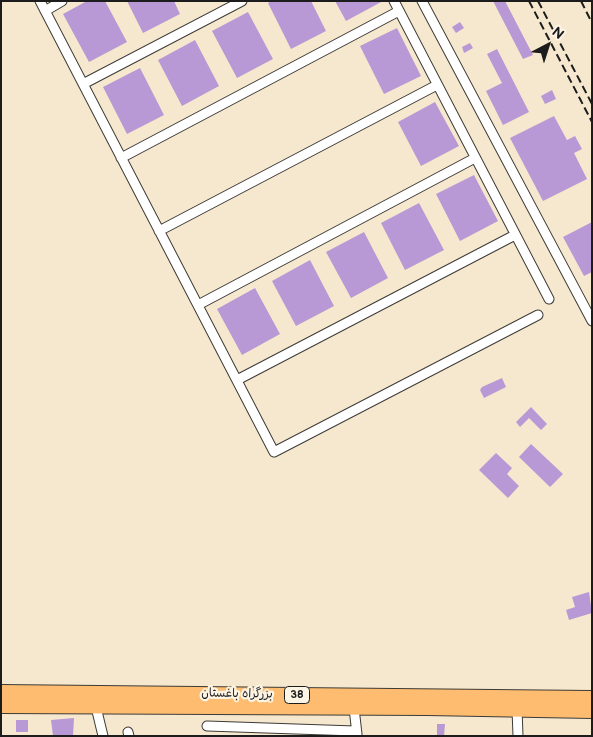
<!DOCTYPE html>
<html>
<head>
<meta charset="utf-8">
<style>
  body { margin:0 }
  #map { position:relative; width:593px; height:737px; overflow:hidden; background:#f6e8ce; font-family:"Balsamiq Sans",sans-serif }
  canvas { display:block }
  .frame { position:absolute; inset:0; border:2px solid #1c1c1c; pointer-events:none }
  .north { position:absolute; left:523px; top:20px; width:50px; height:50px; -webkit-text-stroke:4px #fcf5e5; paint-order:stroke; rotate:40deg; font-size:14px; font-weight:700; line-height:20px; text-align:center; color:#1c1c1c }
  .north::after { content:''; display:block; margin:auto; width:18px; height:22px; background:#1c1c1c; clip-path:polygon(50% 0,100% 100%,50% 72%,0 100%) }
</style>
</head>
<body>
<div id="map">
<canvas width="593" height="737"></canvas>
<div class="frame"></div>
<div class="north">N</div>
</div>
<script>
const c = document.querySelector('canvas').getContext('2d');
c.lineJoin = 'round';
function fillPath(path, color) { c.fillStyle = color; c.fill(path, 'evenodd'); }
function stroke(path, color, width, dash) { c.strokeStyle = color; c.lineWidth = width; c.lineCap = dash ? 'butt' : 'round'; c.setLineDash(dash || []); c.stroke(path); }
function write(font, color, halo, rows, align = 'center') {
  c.font = font + ' "Balsamiq Sans","Playpen Sans Arabic",sans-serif'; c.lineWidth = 4.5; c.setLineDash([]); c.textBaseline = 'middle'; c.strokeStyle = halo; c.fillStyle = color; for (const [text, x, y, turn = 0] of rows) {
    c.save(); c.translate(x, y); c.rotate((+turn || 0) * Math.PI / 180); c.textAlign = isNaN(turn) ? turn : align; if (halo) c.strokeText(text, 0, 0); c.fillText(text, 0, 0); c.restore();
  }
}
fillPath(new Path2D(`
  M87,1H105L127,42L89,62L63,14Z
  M127,1H174L180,14L143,33Z
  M272,1H311L326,31L291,49L268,3Z
  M335,1H383L346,21Z
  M493,1H505L533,55L523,59Z
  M248,12L273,59L237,78L212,31Z
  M460,22L464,28L456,33L452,27Z
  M397,28L421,76L384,94L360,46Z
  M195,40L219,86L182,106L158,60Z
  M470,43L473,48L464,53L462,47Z
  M497,49L529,112L503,125L486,91L502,83L487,54Z
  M140,68L164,115L127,134L103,87Z
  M552,90L556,99L545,104L541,96Z
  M435,102L459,146L421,166L398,122Z
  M554,116L567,140L575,136L582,149L574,153L587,179L543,201L510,138Z
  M474,175L498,221L460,241L436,194Z
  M419,203L444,250L405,270L381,223Z
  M592,222V272L584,276L563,237Z
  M364,232L388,278L351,298L326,252Z
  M310,260L334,306L296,326L272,281Z
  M255,288L280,334L242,355L217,309Z
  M502,378L506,387L484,398L480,390L482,387Z
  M531,407L547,424L541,430L529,418L520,427L516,422Z
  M531,444L563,474L550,487L519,457Z
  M496,453L512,468L507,474L519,486L508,498L479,470Z
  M589,592L592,613L569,620L566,610L575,607L572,597Z
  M74,718L73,736H53L51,720Z
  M16,720H28V732H16Z
  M437,724H445L444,736H437Z`), '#b899d5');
const minor = new Path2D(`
  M40,1L274,452L538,315
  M394,1L549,299
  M422,1L592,321
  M45,11L62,1
  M83,84L242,1
  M121,158L399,11
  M159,231L437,85
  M198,305L475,158
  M237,380L515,235
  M96,707L103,736
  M354,708L357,734
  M517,709L518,736
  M207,726L355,731
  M128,732L129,736`);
const highway = new Path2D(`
  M1,692L592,698
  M1,706L427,708L592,711`);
stroke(minor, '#3d3b37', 11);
stroke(highway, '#3d3b37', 16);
stroke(minor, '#fff', 9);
stroke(highway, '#fdbc6f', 14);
stroke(new Path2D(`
  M529,1L592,122
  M538,1L592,104
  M581,1L592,23`), '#1c1c1c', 2, [8, 4]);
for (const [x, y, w] of [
  [297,695,25]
]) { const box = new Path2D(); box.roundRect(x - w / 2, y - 8.5, w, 17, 4); c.fillStyle = '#fcf5e5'; c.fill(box); stroke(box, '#1c1c1c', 1); }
write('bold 11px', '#1c1c1c', null, [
  ["38",297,695]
]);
write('12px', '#1c1c1c', '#fcf5e5', [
  ["بزرگراه باغستان",237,694,1]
]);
</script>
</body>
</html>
